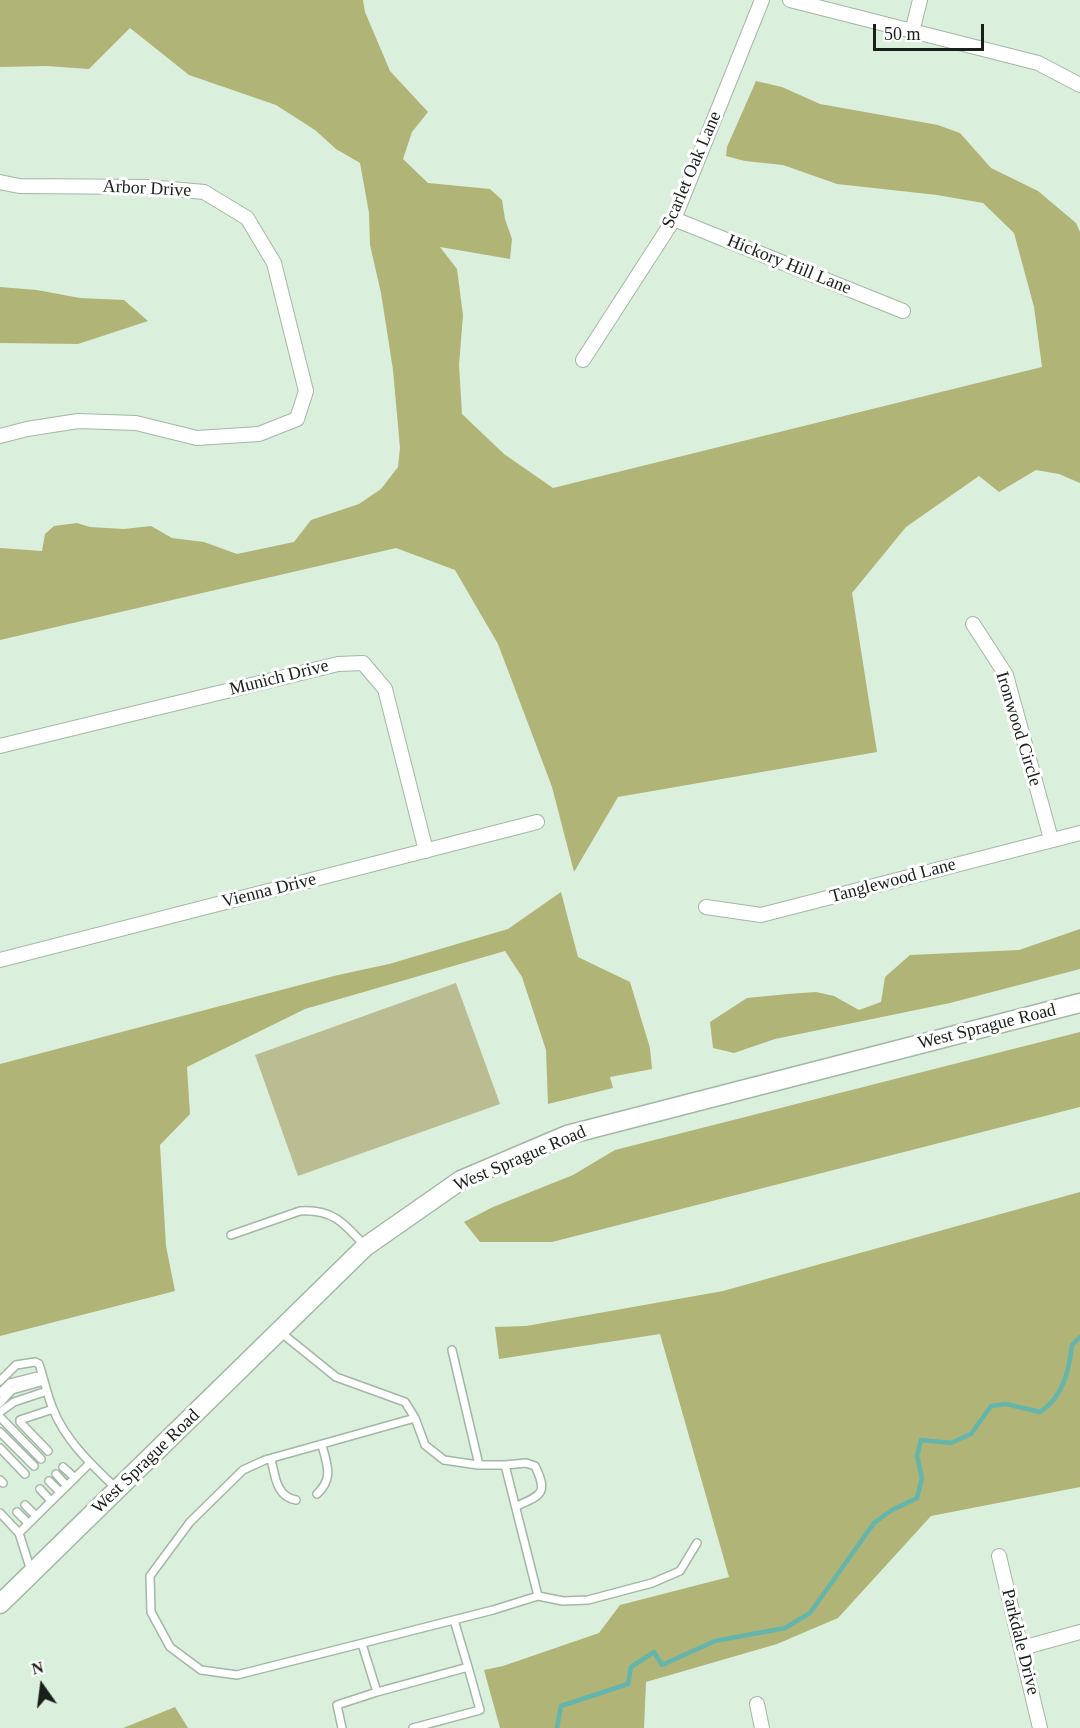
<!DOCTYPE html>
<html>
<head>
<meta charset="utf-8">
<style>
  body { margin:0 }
  #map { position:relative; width:1080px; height:1728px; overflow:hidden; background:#dbefdd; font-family:Georgia,serif }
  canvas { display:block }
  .north { position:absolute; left:12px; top:1656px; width:60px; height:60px; -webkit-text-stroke:4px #fff; paint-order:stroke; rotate:346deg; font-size:16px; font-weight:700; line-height:24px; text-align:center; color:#182019 }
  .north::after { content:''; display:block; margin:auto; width:21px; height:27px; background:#182019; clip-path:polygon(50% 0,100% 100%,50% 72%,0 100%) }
  .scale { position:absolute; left:873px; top:24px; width:111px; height:27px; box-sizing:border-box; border:3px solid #182019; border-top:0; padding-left:8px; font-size:18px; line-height:21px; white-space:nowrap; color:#182019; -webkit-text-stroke:4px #fff; paint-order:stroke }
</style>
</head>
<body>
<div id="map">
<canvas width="1080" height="1728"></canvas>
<div class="north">N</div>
<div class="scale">50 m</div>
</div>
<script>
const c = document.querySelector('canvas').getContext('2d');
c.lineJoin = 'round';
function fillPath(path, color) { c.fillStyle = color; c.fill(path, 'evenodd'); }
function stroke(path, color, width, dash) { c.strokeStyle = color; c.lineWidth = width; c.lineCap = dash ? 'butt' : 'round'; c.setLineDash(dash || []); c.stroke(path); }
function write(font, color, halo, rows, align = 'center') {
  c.font = font + ' Georgia,serif'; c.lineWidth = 6; c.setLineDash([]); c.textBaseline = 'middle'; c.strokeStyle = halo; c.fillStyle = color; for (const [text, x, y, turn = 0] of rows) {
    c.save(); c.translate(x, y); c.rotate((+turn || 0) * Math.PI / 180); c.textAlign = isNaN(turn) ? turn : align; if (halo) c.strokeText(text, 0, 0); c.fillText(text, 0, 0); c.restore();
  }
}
fillPath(new Path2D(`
  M456,983L500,1104L298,1176L255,1055Z`), '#b9bd91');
fillPath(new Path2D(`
  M0,0H363L365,12L390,71L428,112L412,132L403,159L428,183L490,189L502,200L505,219L512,239L510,259L440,247L457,269L463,315L459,365L462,414L504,454L553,488L1042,367L1034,307L1014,233L983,203L937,195L837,184L783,165L745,161L726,156L727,147L756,81L782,87L820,104L938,125L960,133L991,168L1038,191L1076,223L1080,232V483L1059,474L1036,470L999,492L979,476L906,527L852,593L877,752L618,797L574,872L552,787L498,644L455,570L396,548L0,640V548L42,551L45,534L54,526L77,523L90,527L124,529L151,526L172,538L204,542L237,554L294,542L311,520L359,504L381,489L398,467L400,448L393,370L381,293L370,245L369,213L360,163L336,149L315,130L276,105L189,75L130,28L89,69L46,66L0,67Z
  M0,287L37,290L80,298L124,300L148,321L78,344L0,343Z
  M561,892L578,957L630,982L650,1048L652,1069L610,1077L613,1088L548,1104L546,1050L522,977L505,951L305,1009L187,1067L190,1114L160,1145L166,1246L175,1291L0,1336V1064L338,975L389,964L508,929Z
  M1080,929V969L950,1003L775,1039L734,1053L713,1048L710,1022L747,998L788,994L816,992L834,996L859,1010L881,1002L885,977L910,955L1019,950Z
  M1080,1032V1107L552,1242H480L464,1222L493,1207L573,1175L615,1150Z
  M1080,1192V1487L931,1516L838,1618L777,1644L646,1682L644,1728H500L484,1670L503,1666L599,1633L620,1605L729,1577L660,1334L499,1359L495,1327L526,1326L723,1291Z
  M175,1707L188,1728H123Z`), '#b0b477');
stroke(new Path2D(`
  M557,1728L561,1706L628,1684L631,1667L654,1652L662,1665L715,1641L785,1628L810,1613L874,1523L892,1510L917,1498L922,1478L917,1456L921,1440L951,1443L971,1434L991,1406L1006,1404L1040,1412C1063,1397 1069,1371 1072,1345L1080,1337`), '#64b5ab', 4.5);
const lane = new Path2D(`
  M231,1235L300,1211C333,1209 344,1223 365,1246
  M279,1331L336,1377L405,1402L415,1418L425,1445L444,1460L478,1465H505L538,1596L493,1610L237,1675L201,1670L170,1647L151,1612L150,1576L190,1522L243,1470L265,1460L415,1418
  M452,1350L479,1465
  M0,1381L16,1365L35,1362L39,1364C44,1379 47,1395 53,1409C65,1440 92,1465 116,1488
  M0,1393L10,1383L42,1375
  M0,1403L12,1390L44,1381
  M0,1412L14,1402L47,1391
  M0,1417L41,1459
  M0,1432L34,1466
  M0,1448L25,1474
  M48,1451L20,1422V1420L53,1409
  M271,1459C275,1475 276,1497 296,1500
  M505,1465L526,1463L535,1466C548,1493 542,1495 517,1506
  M63,1467L75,1478
  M56,1474L67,1486
  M0,1480L3,1483
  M49,1481L60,1492
  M40,1489L51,1501
  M317,1494C334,1478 327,1465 322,1445
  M25,1505L36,1516
  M17,1512L28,1523
  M0,1513L19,1533L31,1571
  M19,1533L90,1463
  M538,1596L563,1601L588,1600L652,1583L680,1571L697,1543
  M454,1620L468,1667
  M362,1644L377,1692
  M342,1728L337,1705L377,1692L468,1667L480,1710L413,1728`);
const street = new Path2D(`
  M790,0L1038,63L1080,85
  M912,32L920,0
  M0,182L19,186L149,187L204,192L247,218L274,263L306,391L297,419L259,434L197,438L136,423L78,421L27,429L0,436
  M674,219L903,311
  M583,360L674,219L762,0
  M973,624L1006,675L1051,839
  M0,746L338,664L363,663L385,689L426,851
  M706,907L761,915L1080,833
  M0,960L537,822
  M999,1556L1040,1728
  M1022,1648L1080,1632
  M757,1704L762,1728`);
const secondary = new Path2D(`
  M0,1604L365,1247L461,1180L567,1135L1080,1003`);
stroke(lane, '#a3b7a5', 10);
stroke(street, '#a3b7a5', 16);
stroke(secondary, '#a3b7a5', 21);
stroke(lane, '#fff', 7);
stroke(street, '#fff', 14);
stroke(secondary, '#fff', 18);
write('18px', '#182019', '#fff', [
  ["Scarlet Oak Lane",692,170,-67],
  ["Arbor Drive",147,189,3],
  ["Hickory Hill Lane",789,265,22],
  ["Munich Drive",279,678,-14],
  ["Ironwood Circle",1018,729,73],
  ["Tanglewood Lane",893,881,-15],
  ["Vienna Drive",269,891,-14],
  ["West Sprague Road",987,1027,-14],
  ["West Sprague Road",520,1159,-23],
  ["West Sprague Road",146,1462,-44],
  ["Parkdale Drive",1020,1642,76]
]);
</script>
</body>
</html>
